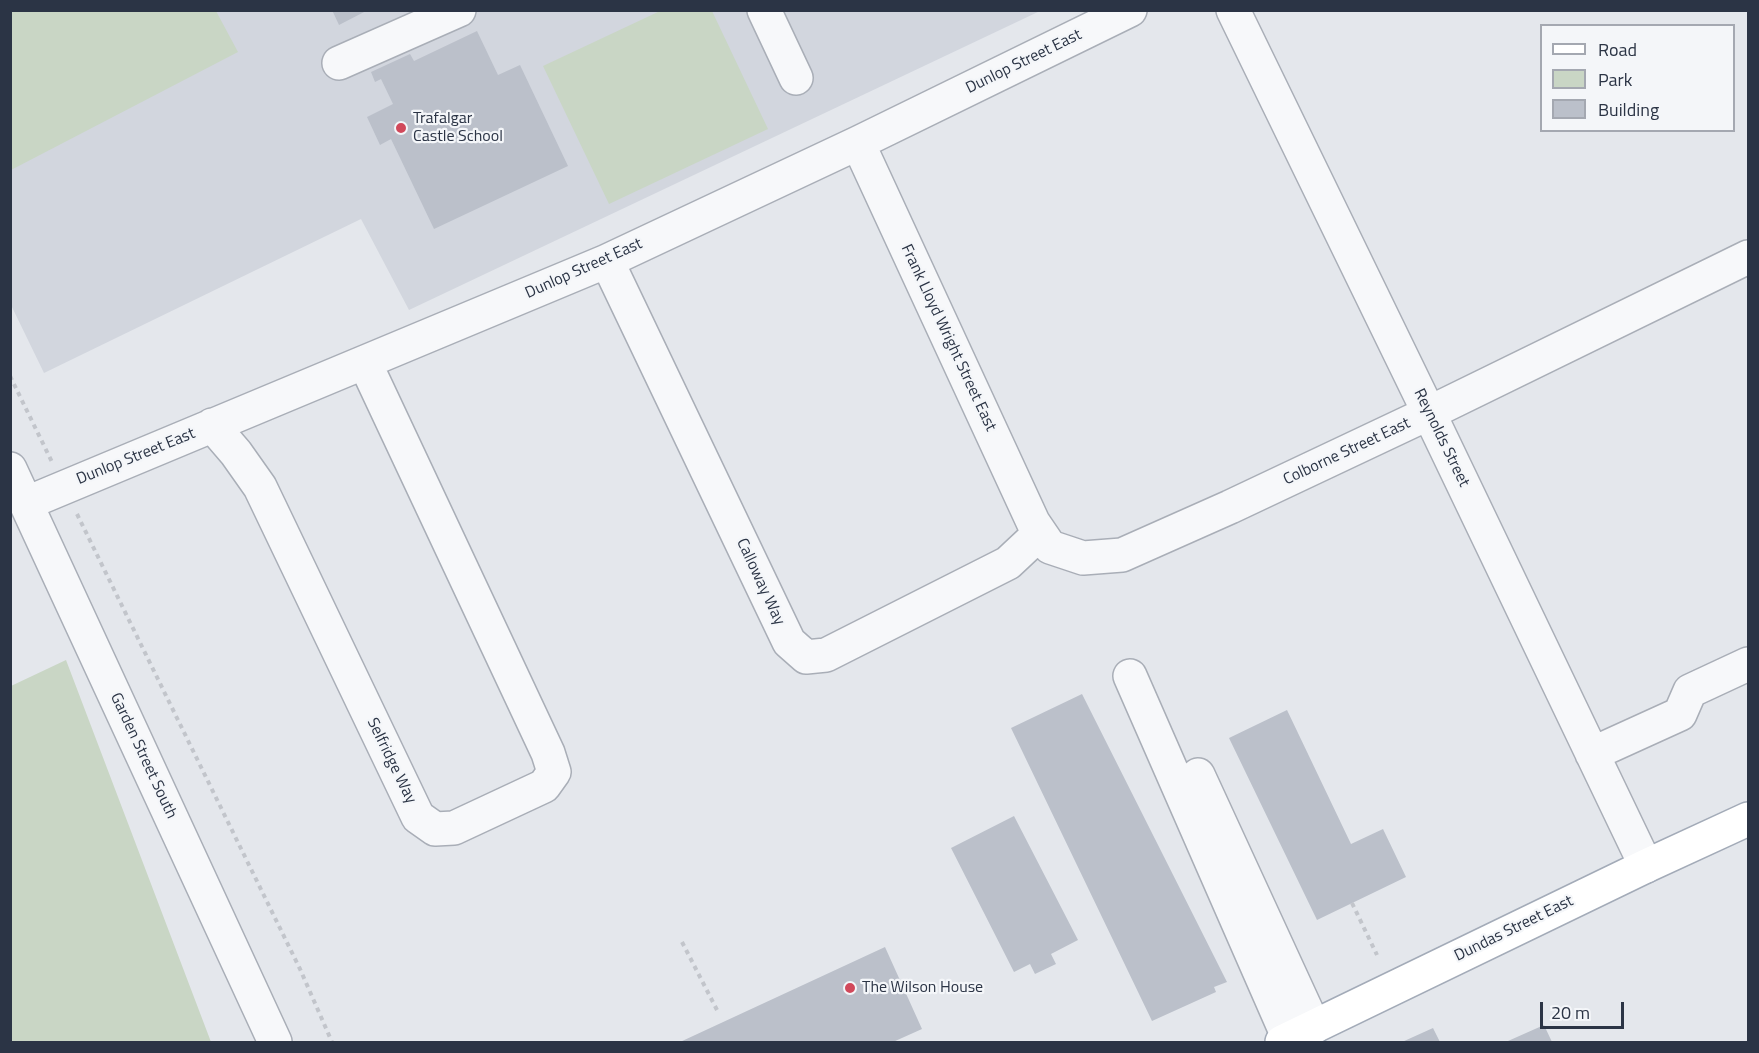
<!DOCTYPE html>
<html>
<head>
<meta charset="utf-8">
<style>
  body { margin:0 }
  #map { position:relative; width:1759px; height:1053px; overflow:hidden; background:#e4e7ec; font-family:"Titillium Web",sans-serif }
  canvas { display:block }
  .frame { position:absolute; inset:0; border:12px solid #2b3445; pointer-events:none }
  .legend { position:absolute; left:1540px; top:24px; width:195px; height:108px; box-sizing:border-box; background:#f4f6f9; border:2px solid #a4a8b1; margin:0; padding:8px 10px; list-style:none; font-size:18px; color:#2b3445 }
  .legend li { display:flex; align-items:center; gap:12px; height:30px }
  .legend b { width:30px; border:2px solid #a4a8b1 }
  .scale { position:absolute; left:1540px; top:1002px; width:84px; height:27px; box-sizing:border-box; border:3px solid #2b3445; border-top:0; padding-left:8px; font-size:18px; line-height:21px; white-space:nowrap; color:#2b3445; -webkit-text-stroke:4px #f4f6f9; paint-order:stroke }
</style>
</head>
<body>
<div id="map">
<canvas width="1759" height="1053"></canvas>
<div class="frame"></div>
<ul class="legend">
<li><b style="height:8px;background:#fff"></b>Road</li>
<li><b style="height:16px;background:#c9d6c5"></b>Park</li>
<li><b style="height:16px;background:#bbc0ca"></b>Building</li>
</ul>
<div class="scale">20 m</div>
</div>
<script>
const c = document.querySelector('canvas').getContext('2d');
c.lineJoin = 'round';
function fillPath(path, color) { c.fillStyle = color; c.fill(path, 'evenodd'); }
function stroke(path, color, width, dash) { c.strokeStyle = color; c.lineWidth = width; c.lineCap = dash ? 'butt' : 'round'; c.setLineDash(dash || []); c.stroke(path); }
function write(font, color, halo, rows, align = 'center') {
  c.font = font + ' "Titillium Web",sans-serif'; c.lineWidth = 4.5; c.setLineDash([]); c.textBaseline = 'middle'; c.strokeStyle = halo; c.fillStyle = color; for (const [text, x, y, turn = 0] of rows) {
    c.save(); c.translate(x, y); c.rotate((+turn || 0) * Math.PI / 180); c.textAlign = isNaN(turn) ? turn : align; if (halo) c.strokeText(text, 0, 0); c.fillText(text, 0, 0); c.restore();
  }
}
fillPath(new Path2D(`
  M11,11H1040L409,310L361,219L44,373L11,305Z`), '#d2d6de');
fillPath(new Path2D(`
  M11,10L216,11L238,52L11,170Z
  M660,11H712L768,129L609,204L543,66Z
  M66,660L211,1042H11V686Z`), '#c9d6c5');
fillPath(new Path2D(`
  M332,10H368L339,25Z
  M477,31L498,75L520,65L568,166L434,229L391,139L380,145L367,117L393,104L381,79L375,82L371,72L410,54L414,61Z
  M1082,694L1227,982L1214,987L1216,992L1152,1021L1011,728Z
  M1287,710L1351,844L1383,829L1406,877L1317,920L1229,738Z
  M1014,816L1078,940L1051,954L1056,964L1035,974L1030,964L1014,972L951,848Z
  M885,947L922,1029L893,1042H680Z
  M1544,1025L1552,1042H1509L1508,1041Z
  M1433,1028L1440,1042H1402Z`), '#bbc0ca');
const minor = new Path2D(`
  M764,10L796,78
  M1233,10L1429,413L1646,866
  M339,63L459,10
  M858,143L1033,522L1050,547L1083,558L1122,555L1230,507L1429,413L1748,257
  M607,261L789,642L806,657L826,655L1008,563L1040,533
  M212,425L236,453L260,487L418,817L435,829L454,828L544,786L554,772L548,753L365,363
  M10,469L275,1042
  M27,503L607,261L858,143L1130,10
  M1130,676L1289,1039
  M1592,754L1680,714L1690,691L1748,664
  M1198,775L1314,1027`);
const major = new Path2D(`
  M1282,1042L1646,866L1748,819`);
stroke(minor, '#a9aeb7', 36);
stroke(major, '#a3abb8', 36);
stroke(new Path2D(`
  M10,376L52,462
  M77,514L300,969L332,1042
  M1352,903L1377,955
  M682,942L717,1010`), '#c2c5cb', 4, [4.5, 4.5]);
stroke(minor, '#f7f8fa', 33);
stroke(major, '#fff', 33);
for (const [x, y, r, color] of [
  [401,128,6,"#d1495b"],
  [850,988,6,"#d1495b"]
]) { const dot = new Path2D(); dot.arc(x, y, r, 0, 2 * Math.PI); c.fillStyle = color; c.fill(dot); stroke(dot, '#f4f6f9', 2); }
write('16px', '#2b3445', '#f4f6f9', [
  ["Dunlop Street East",1024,62,-26],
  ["Dunlop Street East",584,269,-24],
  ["Frank Lloyd Wright Street East",948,338,65],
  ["Reynolds Street",1441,438,64],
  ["Colborne Street East",1347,452,-25],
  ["Dunlop Street East",136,457,-22],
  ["Calloway Way",760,582,65],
  ["Garden Street South",143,756,65],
  ["Selfridge Way",391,761,64],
  ["Dundas Street East",1514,929,-26]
]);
write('16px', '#2b3445', '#f4f6f9', [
  ["Trafalgar",413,119],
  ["Castle School",413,137],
  ["The Wilson House",862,988]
], 'left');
</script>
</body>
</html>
